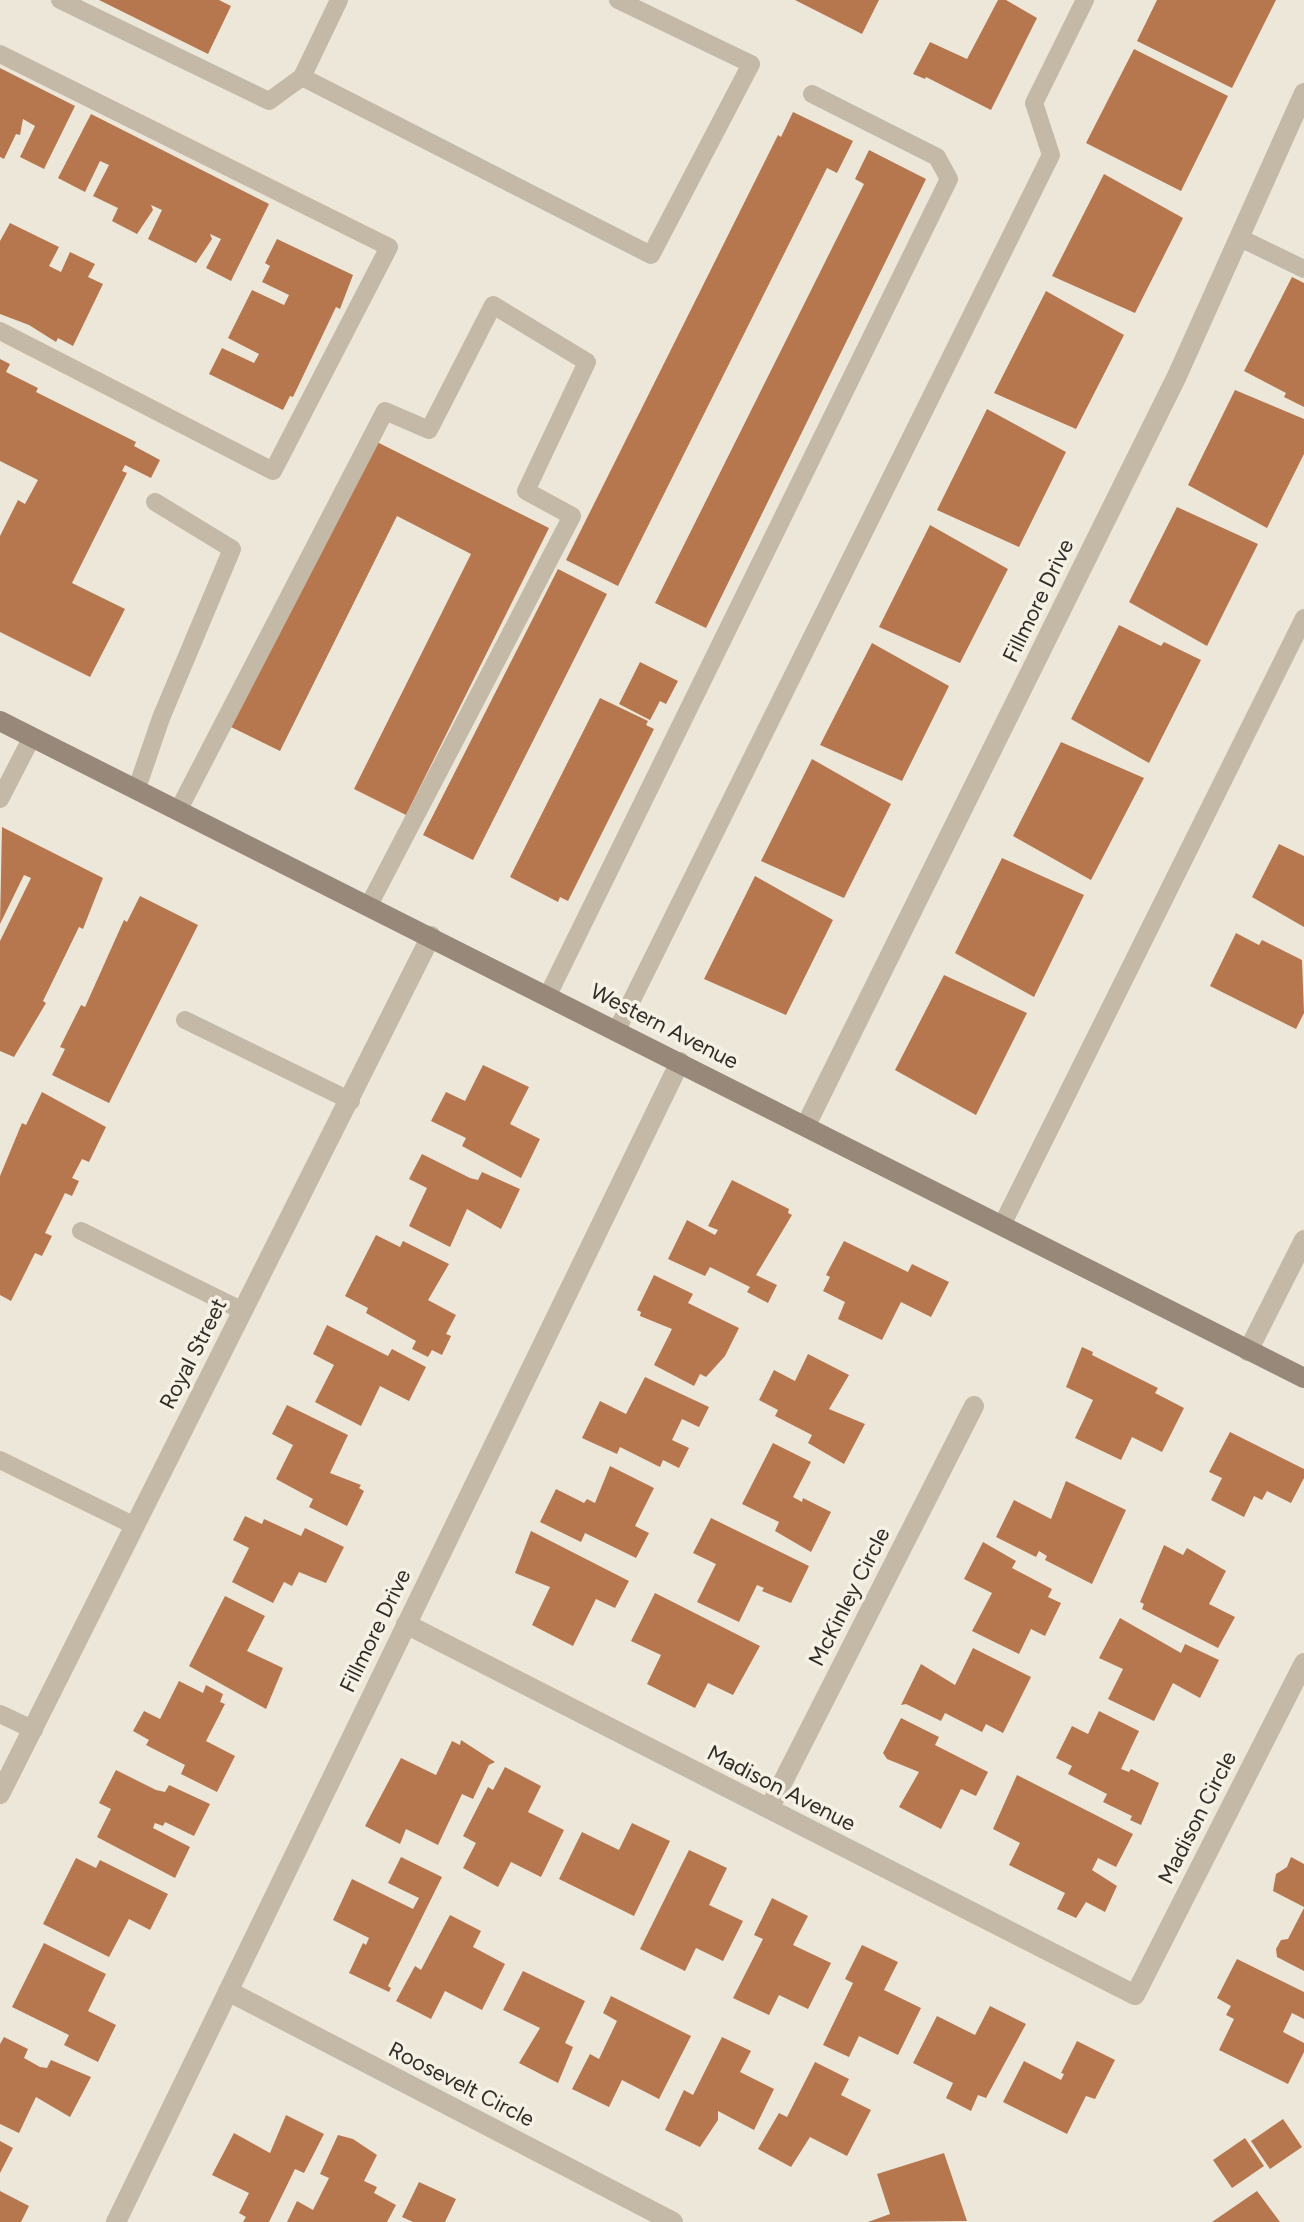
<!DOCTYPE html>
<html>
<head>
<meta charset="utf-8">
<style>
  body { margin:0 }
  canvas { display:block; background:#ede7da }
</style>
</head>
<body>
<canvas width="1304" height="2222"></canvas>
<script>
const c = document.querySelector('canvas').getContext('2d');
c.lineJoin = 'round';
function fillPath(path, color) { c.fillStyle = color; c.fill(path, 'evenodd'); }
function stroke(path, color, width, dash) { c.strokeStyle = color; c.lineWidth = width; c.lineCap = dash ? 'butt' : 'round'; c.setLineDash(dash || []); c.stroke(path); }
function write(font, color, halo, rows, align = 'center') {
  c.font = font + ' Figtree,sans-serif'; c.lineWidth = 7; c.setLineDash([]); c.textBaseline = 'middle'; c.strokeStyle = halo; c.fillStyle = color; for (const [text, x, y, turn = 0] of rows) {
    c.save(); c.translate(x, y); c.rotate((+turn || 0) * Math.PI / 180); c.textAlign = isNaN(turn) ? turn : align; if (halo) c.strokeText(text, 0, 0); c.fillText(text, 0, 0); c.restore();
  }
}
fillPath(new Path2D(`
  M99,0H219L231,6L208,54Z
  M795,0H879L862,34Z
  M998,0H1006L1037,18L991,110L926,77L925,79L913,74L930,42L967,59Z
  M1157,0H1276L1232,88L1137,41Z
  M1134,49L1228,96L1181,191L1086,143Z
  M0,68L75,106L44,169L20,157L35,126L23,119L20,135L16,134L4,159L0,157Z
  M793,112L853,141L837,173L827,168L618,586L566,560L778,135L781,137Z
  M91,114L269,204L231,281L206,268L221,239L210,234L212,239L196,263L148,239L162,210L151,205L153,210L137,234L112,221L118,208L93,196L109,165L100,161L85,192L58,178Z
  M869,150L926,179L706,628L655,603L864,184L855,179Z
  M1104,174L1183,218L1135,313L1052,276Z
  M10,223L59,247L49,266L61,272L70,252L95,264L88,277L103,284L73,346L58,338L56,342L29,325L0,314V241Z
  M277,239L353,275L340,309L336,307L293,397L290,396L283,410L209,374L222,348L254,363L259,354L228,338L252,290L284,305L289,295L262,282L270,266L265,263Z
  M1292,277L1304,283V407L1284,397L1286,393L1244,371Z
  M1046,291L1124,335L1076,429L994,393Z
  M0,359L10,364L6,372L38,388L36,392L136,442L134,446L160,460L151,478L125,465L122,471L127,473L72,583L125,609L90,677L0,632V536L18,500L25,504L38,480L0,461Z
  M1235,390L1304,419V454L1267,528L1188,485Z
  M987,409L1066,452L1019,547L937,510Z
  M371,439L549,528L406,815L354,789L471,554L397,516L280,751L227,725Z
  M1177,507L1258,544L1207,646L1129,602Z
  M930,525L1008,569L960,663L879,627Z
  M558,569L607,594L473,860L423,835Z
  M1119,625L1161,646L1164,642L1201,660L1149,763L1071,719Z
  M872,643L949,686L902,781L820,745Z
  M640,662L678,681L666,704L660,701L650,720L619,704Z
  M600,698L648,721L646,725L654,729L568,901L560,897L558,902L510,877Z
  M1061,742L1144,778L1091,880L1013,836Z
  M812,759L891,804L844,898L761,861Z
  M2,827L103,878L83,929L79,927L43,1001L46,1003L14,1057L0,1051V941L31,878L24,875L0,924Z
  M1279,844L1304,856V927L1252,897Z
  M1002,858L1084,895L1034,997L955,953Z
  M755,876L833,920L786,1015L704,979Z
  M140,896L198,925L109,1103L52,1075L65,1049L60,1047L81,1005L85,1007L124,920L127,922Z
  M1236,933L1259,945L1262,940L1302,960L1304,1013L1296,1029L1210,986Z
  M944,975L1027,1013L976,1115L895,1070Z
  M483,1065L529,1087L510,1124L540,1139L521,1178L462,1146L466,1138L431,1121L446,1092L465,1101Z
  M42,1092L106,1127L89,1162L82,1159L72,1178L79,1181L72,1196L65,1193L45,1233L52,1236L42,1256L35,1253L11,1301L0,1295V1176L22,1123L26,1125Z
  M422,1154L470,1178L478,1180L482,1172L520,1189L501,1229L467,1209L450,1247L409,1226L427,1188L409,1179Z
  M732,1180L789,1209L788,1213L792,1215L756,1275L777,1285L768,1303L747,1292L750,1287L710,1267L705,1276L668,1259L687,1220L715,1235L718,1230L708,1226Z
  M376,1235L400,1247L403,1241L449,1264L428,1300L456,1315L446,1334L451,1336L442,1355L432,1350L428,1357L412,1349L416,1341L366,1313L368,1308L345,1296Z
  M844,1241L908,1272L912,1264L949,1282L931,1317L901,1302L882,1340L838,1319L845,1302L823,1291L830,1277L826,1275Z
  M654,1275L693,1294L688,1303L739,1328L725,1356L706,1377L700,1374L694,1386L654,1365L672,1329L640,1316L641,1312L637,1310Z
  M327,1325L388,1356L392,1349L426,1367L409,1401L380,1386L361,1426L315,1402L334,1365L313,1354Z
  M1082,1347L1093,1352L1092,1355L1158,1388L1155,1393L1184,1408L1162,1452L1132,1437L1121,1460L1075,1438L1093,1400L1066,1387Z
  M808,1354L849,1375L829,1409L865,1424L844,1464L808,1443L812,1435L775,1416L778,1410L759,1400L774,1370L795,1381Z
  M645,1377L709,1407L699,1427L682,1419L672,1440L689,1448L679,1468L663,1460L660,1467L620,1447L617,1454L582,1438L600,1401L626,1414Z
  M287,1405L348,1435L330,1473L361,1485L359,1488L364,1491L347,1526L309,1507L313,1499L276,1479L293,1445L272,1434Z
  M1230,1432L1304,1469V1478L1291,1503L1267,1491L1262,1500L1254,1496L1244,1517L1211,1500L1222,1478L1209,1472Z
  M773,1443L811,1462L793,1497L802,1502L803,1498L831,1512L811,1552L775,1531L779,1522L742,1504Z
  M610,1466L654,1488L635,1526L649,1533L636,1558L585,1533L581,1542L540,1522L556,1489L584,1503L587,1499L595,1503Z
  M1066,1481L1126,1510L1092,1584L1045,1560L1047,1556L1039,1551L1036,1557L996,1537L1014,1500L1051,1519Z
  M245,1516L262,1524L264,1519L301,1536L305,1528L344,1547L326,1583L299,1572L292,1586L284,1582L273,1603L232,1582L249,1548L233,1540Z
  M711,1518L809,1566L791,1603L762,1591L764,1588L757,1585L739,1622L697,1602L716,1564L693,1553Z
  M531,1531L629,1581L615,1608L596,1599L573,1646L532,1625L550,1587L515,1573Z
  M983,1542L1016,1561L1012,1568L1052,1589L1048,1597L1061,1603L1045,1636L1031,1629L1019,1654L972,1631L992,1593L964,1579Z
  M1164,1545L1183,1555L1187,1548L1226,1571L1209,1604L1235,1617L1218,1648L1142,1609L1144,1604L1140,1602Z
  M655,1593L760,1646L733,1695L708,1683L695,1708L647,1684L661,1655L631,1641Z
  M225,1596L265,1616L247,1651L283,1668L266,1709L189,1666Z
  M1120,1618L1181,1653L1185,1644L1219,1660L1200,1698L1173,1683L1154,1721L1108,1699L1123,1669L1099,1658Z
  M973,1648L1031,1677L1003,1733L986,1724L982,1732L945,1713L941,1721L906,1704L901,1705L921,1664L955,1685Z
  M179,1681L203,1693L206,1685L223,1694L220,1702L225,1704L206,1741L235,1756L217,1792L181,1774L185,1765L146,1745L149,1740L133,1731L144,1711L160,1719Z
  M1099,1711L1139,1731L1121,1769L1129,1772L1131,1769L1159,1783L1141,1825L1130,1820L1132,1816L1103,1802L1107,1794L1068,1774L1072,1766L1056,1758L1072,1726L1088,1734Z
  M901,1718L939,1737L935,1745L988,1772L976,1796L961,1789L941,1829L899,1807L919,1772L887,1759L883,1753Z
  M461,1740L495,1762L489,1765L473,1799L462,1794L438,1845L406,1829L400,1844L365,1826L401,1758L436,1775L452,1741L460,1745Z
  M505,1767L541,1786L528,1812L564,1830L541,1877L511,1862L498,1887L463,1868L476,1843L463,1836L488,1787L493,1790Z
  M116,1770L156,1790L165,1792L169,1785L210,1804L194,1836L165,1822L163,1826L155,1823L153,1828L190,1847L175,1878L97,1837L111,1809L99,1803Z
  M1017,1775L1133,1834L1116,1867L1098,1858L1092,1870L1117,1886L1105,1912L1086,1902L1076,1918L1057,1909L1065,1893L1009,1865L1020,1843L993,1829Z
  M632,1823L670,1841L634,1916L559,1879L582,1832L619,1850Z
  M689,1850L727,1868L709,1905L743,1921L723,1961L696,1948L685,1971L640,1949Z
  M401,1857L442,1877L388,1986L391,1988L389,1992L349,1973L363,1943L366,1945L369,1938L333,1920L352,1879L413,1909L419,1898L388,1883Z
  M1291,1857L1304,1864V1907L1273,1891L1276,1874L1287,1867Z
  M76,1858L96,1868L100,1860L168,1894L150,1930L129,1919L109,1957L43,1924Z
  M772,1898L808,1916L793,1945L831,1963L808,2009L779,1995L769,2015L733,1998L763,1939L754,1935Z
  M1304,1908V1971L1277,1957L1276,1949L1281,1940L1288,1939Z
  M450,1915L481,1931L473,1947L505,1964L482,2010L445,1991L431,2019L396,2001L415,1966L421,1970Z
  M44,1943L106,1974L88,2011L116,2025L98,2062L64,2045L69,2035L12,2007Z
  M862,1945L898,1962L884,1990L921,2008L898,2055L859,2036L849,2057L823,2045L853,1983L845,1979Z
  M1237,1959L1304,1992V2019L1292,2013L1283,2032L1304,2043V2052L1288,2084L1219,2050L1234,2019L1226,2015L1231,2006L1217,1998Z
  M523,1971L585,2001L565,2043L573,2047L558,2083L519,2063L540,2028L503,2010Z
  M611,1996L691,2036L659,2099L622,2080L609,2107L572,2089L590,2054L599,2059L617,2021L603,2013Z
  M990,2006L1026,2024L986,2098L978,2095L971,2111L946,2098L953,2083L913,2063L937,2016L975,2035Z
  M4,2037L28,2049L24,2058L40,2067L47,2068L51,2060L91,2077L70,2117L36,2097L19,2133L0,2124V2044Z
  M722,2037L751,2051L740,2072L774,2089L754,2130L718,2111V2120L700,2147L665,2130L684,2090L693,2095Z
  M1077,2041L1115,2060L1095,2099L1086,2096L1067,2134L1003,2102L1024,2061L1061,2080L1064,2074L1061,2073Z
  M815,2062L849,2079L841,2095L871,2110L847,2156L810,2137L791,2167L758,2149L779,2113L787,2117Z
  M286,2115L324,2134L304,2173L295,2169L269,2222H243L246,2217L239,2213L249,2193L212,2175L234,2133L270,2153Z
  M1283,2119L1302,2147L1270,2169L1251,2141Z
  M338,2135L353,2139L377,2155L364,2181L377,2187L374,2193L396,2205L387,2222H287L297,2201L313,2210L329,2178L320,2174Z
  M1245,2138L1264,2166L1232,2188L1213,2160Z
  M0,2141L13,2148L0,2173Z
  M944,2153L967,2221L868,2222L890,2214L877,2174Z
  M419,2182L456,2199L445,2222H413L402,2217Z
  M0,2191L29,2206L21,2222H0Z
  M1257,2191L1280,2222H1212Z`), '#b6774f');
stroke(new Path2D(`
  M60,0L269,101L302,77L339,0
  M0,54L389,247L273,471L0,331
  M302,77L651,255L751,64L618,0
  M1240,238L1304,269
  M137,788L161,718L232,549L155,502
  M0,799L32,737
  M179,809L385,411L429,430L493,305L587,362L526,491L572,516L369,905
  M548,995L949,179L937,157L812,94
  M185,1020L351,1101
  M617,1030L1051,155L1034,103L1085,0
  M1002,1225L1304,618
  M81,1231L243,1311
  M0,1460L135,1526
  M0,1714L34,1730`), '#c4b8a7', 18);
stroke(new Path2D(`
  M806,1125L1177,376L1304,93
  M1248,1351L1304,1240
  M406,1624L1135,1995L1304,1663
  M0,1794L431,936
  M769,1809L974,1406
  M228,1991L673,2222
  M116,2222L680,1062`), '#c4b8a7', 20);
stroke(new Path2D(`
  M0,721L1304,1378`), '#978879', 20);
write('22px', '#312c27', '#f6f1e5', [
  ["Fillmore Drive",1039,601,-64],
  ["Western Avenue",664,1027,27],
  ["Royal Street",194,1354,-63],
  ["McKinley Circle",850,1597,-63],
  ["Fillmore Drive",376,1631,-64],
  ["Madison Avenue",781,1789,27],
  ["Madison Circle",1198,1818,-63],
  ["Roosevelt Circle",461,2085,27]
]);
</script>
</body>
</html>
